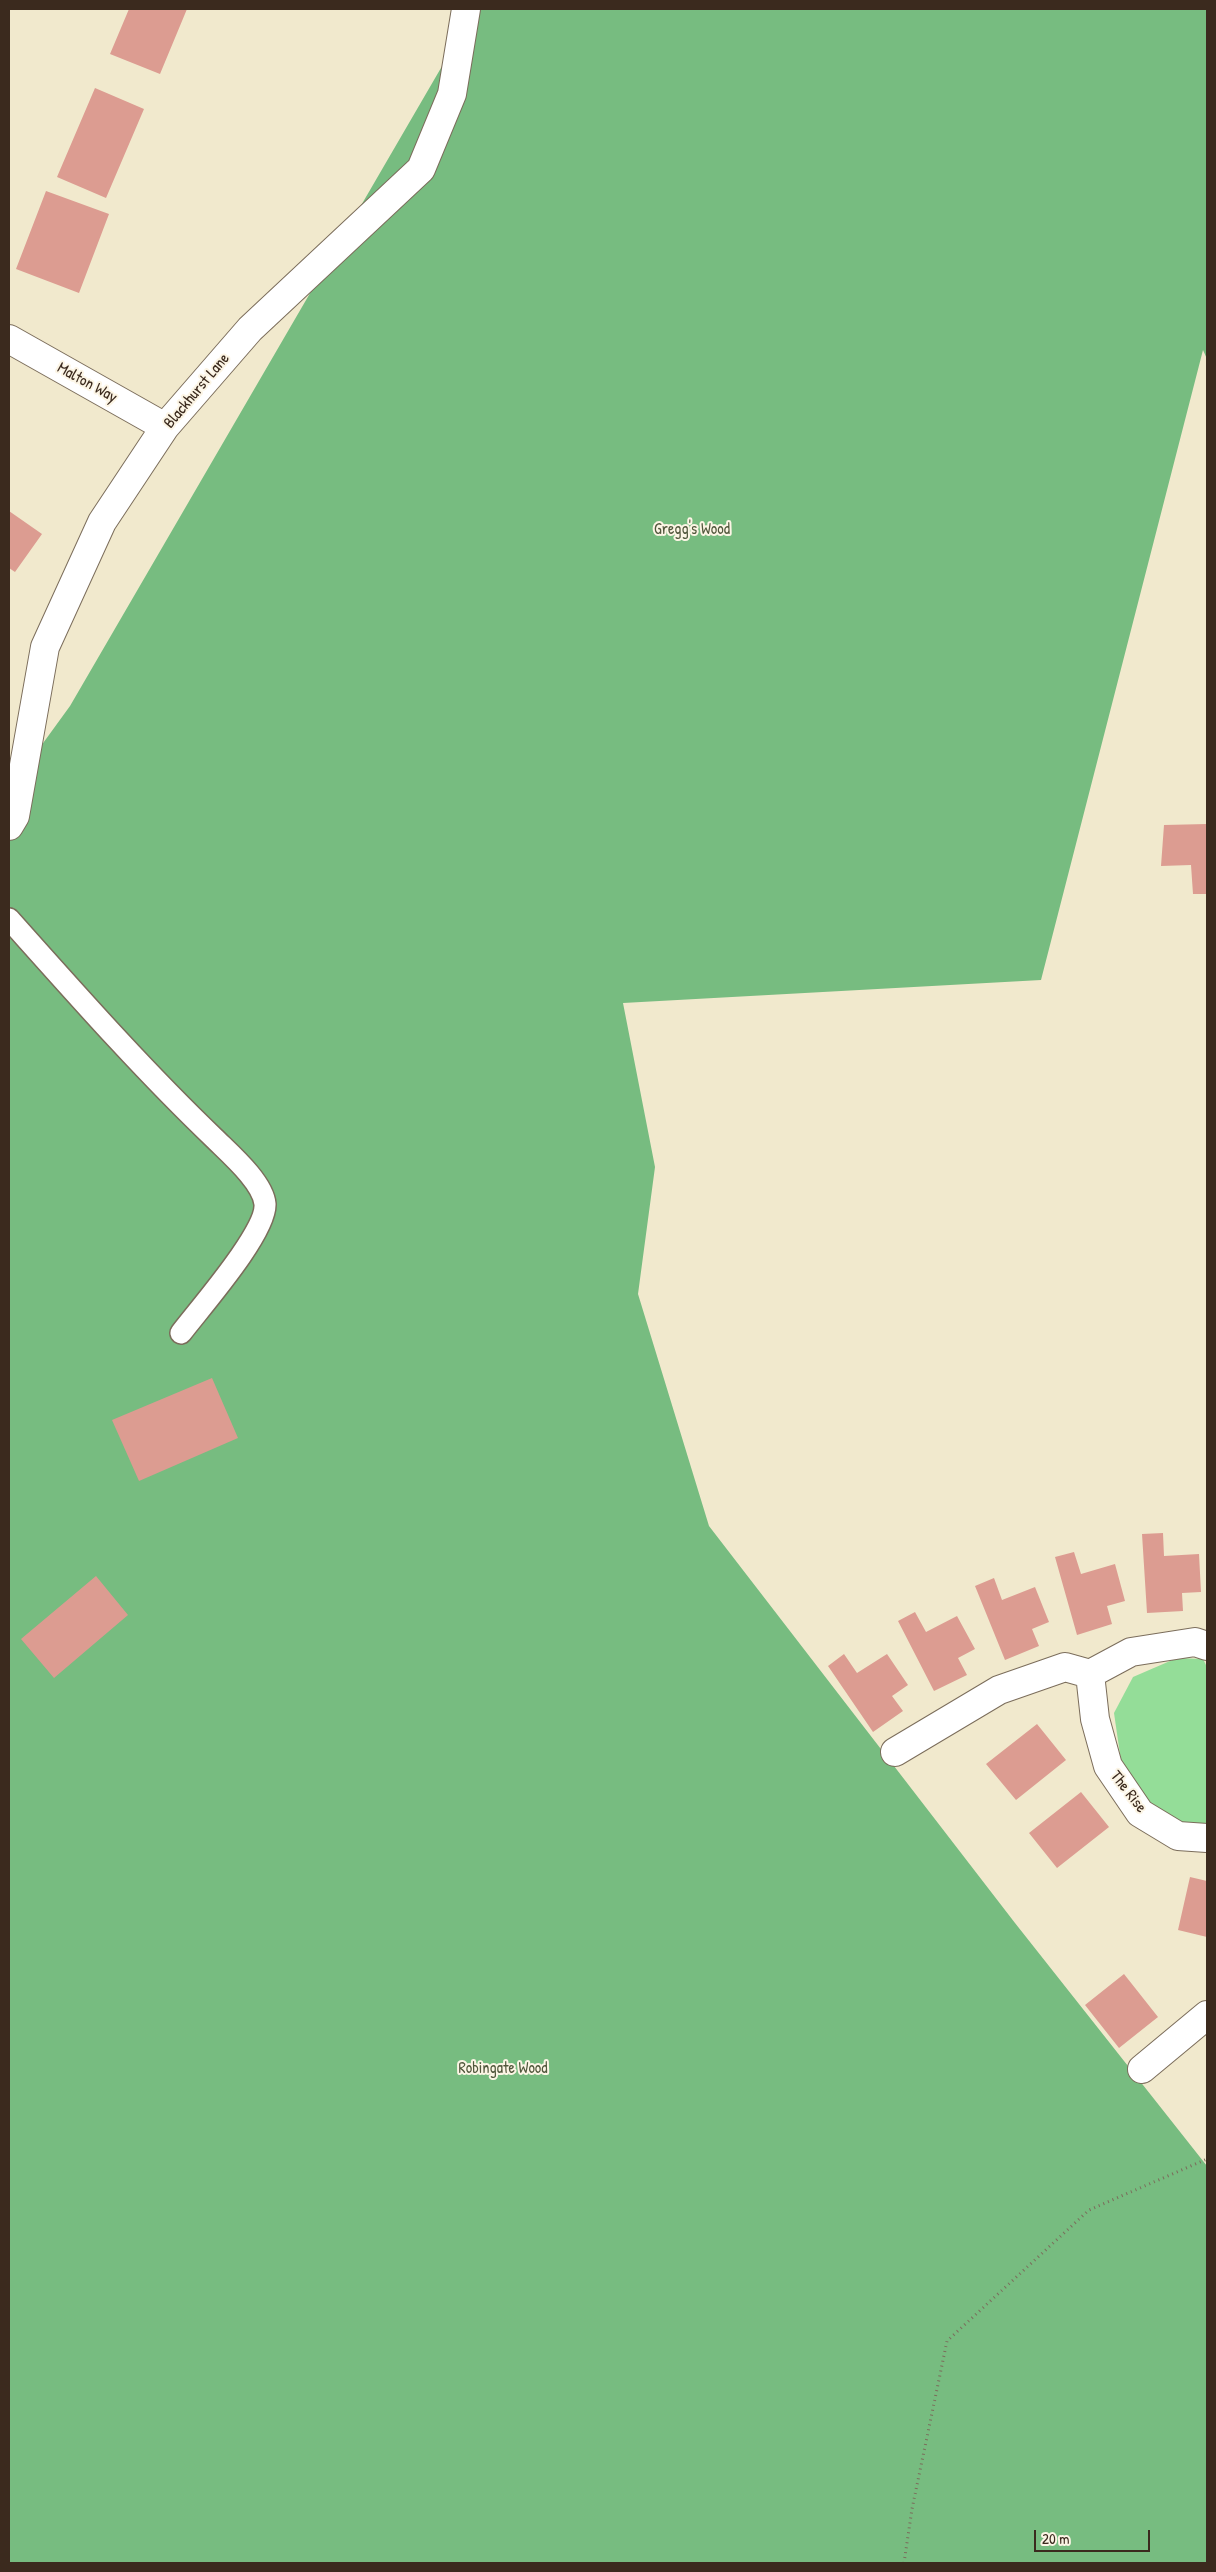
<!DOCTYPE html>
<html>
<head>
<meta charset="utf-8">
<style>
  body { margin:0 }
  #map { position:relative; width:1216px; height:2572px; overflow:hidden; background:#f1e9cd; font-family:"Patrick Hand",sans-serif }
  canvas { display:block }
  .frame { position:absolute; inset:0; border:10px solid #3b2a1e; pointer-events:none }
  .scale { position:absolute; left:1034px; top:2530px; width:116px; height:22px; box-sizing:border-box; border:2px solid #3b2a1e; border-top:0; padding-left:6px; font-size:15px; line-height:18px; white-space:nowrap; color:#3b2a1e; -webkit-text-stroke:4px #fcf5e5; paint-order:stroke }
</style>
</head>
<body>
<div id="map">
<canvas width="1216" height="2572"></canvas>
<div class="frame"></div>
<div class="scale">20 m</div>
</div>
<script>
const c = document.querySelector('canvas').getContext('2d');
c.lineJoin = 'round';
function fillPath(path, color) { c.fillStyle = color; c.fill(path, 'evenodd'); }
function stroke(path, color, width, dash) { c.strokeStyle = color; c.lineWidth = width; c.lineCap = dash ? 'butt' : 'round'; c.setLineDash(dash || []); c.stroke(path); }
function write(font, color, halo, rows, align = 'center') {
  c.font = font + ' "Patrick Hand",sans-serif'; c.lineWidth = 4; c.setLineDash([]); c.textBaseline = 'middle'; c.strokeStyle = halo; c.fillStyle = color; for (const [text, x, y, turn = 0] of rows) {
    c.save(); c.translate(x, y); c.rotate((+turn || 0) * Math.PI / 180); c.textAlign = isNaN(turn) ? turn : align; if (halo) c.strokeText(text, 0, 0); c.fillText(text, 0, 0); c.restore();
  }
}
fillPath(new Path2D(`
  M1177,1658L1203,1659L1207,1667V1824L1182,1822L1147,1804L1121,1761L1114,1713L1133,1677Z`), '#94dd98');
fillPath(new Path2D(`
  M455,9H1207V359L1203,350L1041,980L623,1003L655,1167L638,1294L709,1526L1015,1923L1207,2166V2563H9V790L70,706L452,49Z`), '#77bc80');
fillPath(new Path2D(`
  M129,9H187L160,74L110,54Z
  M95,88L144,109L106,198L57,177Z
  M46,191L109,214L79,293L16,269Z
  M9,511L42,534L15,572L9,568Z
  M1207,824V894H1193L1191,865L1161,866L1164,825Z
  M212,1378L238,1438L139,1481L112,1420Z
  M1163,1533L1164,1556L1199,1554L1201,1592L1182,1593L1183,1611L1147,1613L1142,1534Z
  M1074,1552L1081,1574L1115,1564L1125,1601L1107,1606L1112,1624L1077,1635L1055,1557Z
  M96,1576L128,1615L54,1678L21,1639Z
  M994,1578L1002,1600L1035,1587L1049,1622L1032,1629L1039,1646L1005,1660L975,1586Z
  M915,1612L926,1632L957,1616L975,1649L958,1658L967,1675L934,1691L898,1621Z
  M844,1654L857,1673L887,1654L908,1685L892,1696L903,1711L873,1732L828,1666Z
  M1037,1724L1066,1760L1016,1800L986,1764Z
  M1081,1792L1109,1827L1057,1868L1029,1833Z
  M1190,1877L1207,1881V1937L1178,1930Z
  M1124,1974L1158,2017L1119,2048L1085,2005Z`), '#dc9c91');
const lane = new Path2D(`
  M9,919C76,994 142,1069 214,1138C229,1153 263,1182 265,1204C267,1232 200,1308 181,1333`);
const street = new Path2D(`
  M9,339L165,427
  M9,826L15,816L45,647L102,522L165,427L250,329L421,169L452,94L466,9
  M1207,1646L1195,1642L1131,1652L1090,1674L1095,1719L1108,1766L1140,1813L1178,1836L1207,1838
  M895,1752L999,1690L1065,1667L1090,1674
  M1142,2069L1207,2015`);
stroke(lane, '#7b6d5b', 24);
stroke(street, '#7b6d5b', 30);
stroke(new Path2D(`
  M904,2563L912,2509L947,2341L1089,2210L1207,2159`), '#7b6d5b', 3, [1, 4]);
stroke(lane, '#fff', 21);
stroke(street, '#fff', 28);
write('16px', '#3b2a1e', '#fcf5e5', [
  ["Malton Way",87,383,29],
  ["Blackhurst Lane",197,391,-50],
  ["The Rise",1128,1792,52]
]);
write('16px', '#51573c', '#fcf5e5', [
  ["Gregg's Wood",692,530],
  ["Robingate Wood",503,2069]
]);
</script>
</body>
</html>
